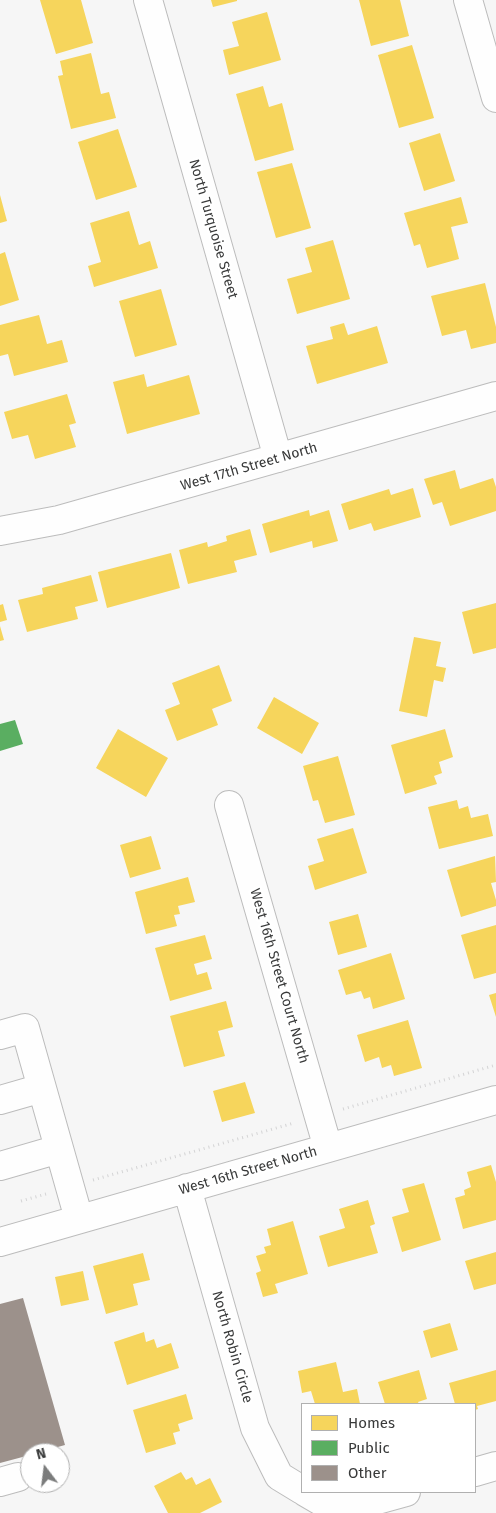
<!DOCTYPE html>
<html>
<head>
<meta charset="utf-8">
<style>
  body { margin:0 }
  #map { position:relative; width:496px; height:1513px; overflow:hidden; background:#f6f6f6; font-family:"Fira Sans",sans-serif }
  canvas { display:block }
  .legend { position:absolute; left:301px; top:1403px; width:175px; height:90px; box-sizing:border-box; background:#fff; border:1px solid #b0b0b0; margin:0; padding:6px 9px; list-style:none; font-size:15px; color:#393a3a }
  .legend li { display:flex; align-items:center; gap:10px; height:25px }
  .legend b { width:25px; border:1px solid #b0b0b0 }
  .north { position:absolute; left:20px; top:1443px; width:50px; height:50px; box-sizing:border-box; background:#fff; border:1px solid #b0b0b0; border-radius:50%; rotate:345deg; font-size:14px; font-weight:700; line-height:20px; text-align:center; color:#393a3a }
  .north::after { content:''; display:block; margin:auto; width:18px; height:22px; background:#7b7c7c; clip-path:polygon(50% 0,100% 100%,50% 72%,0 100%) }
</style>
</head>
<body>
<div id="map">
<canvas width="496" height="1513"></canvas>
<ul class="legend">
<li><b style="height:14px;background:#f6d55c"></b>Homes</li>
<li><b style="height:14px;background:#5aae61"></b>Public</li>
<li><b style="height:14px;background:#9c918b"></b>Other</li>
</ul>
<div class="north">N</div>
</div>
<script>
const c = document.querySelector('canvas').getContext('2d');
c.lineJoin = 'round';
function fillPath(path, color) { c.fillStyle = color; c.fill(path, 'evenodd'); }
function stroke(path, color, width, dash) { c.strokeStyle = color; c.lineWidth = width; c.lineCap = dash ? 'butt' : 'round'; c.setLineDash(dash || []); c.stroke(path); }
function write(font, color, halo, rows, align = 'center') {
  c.font = font + ' "Fira Sans",sans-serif'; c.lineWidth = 5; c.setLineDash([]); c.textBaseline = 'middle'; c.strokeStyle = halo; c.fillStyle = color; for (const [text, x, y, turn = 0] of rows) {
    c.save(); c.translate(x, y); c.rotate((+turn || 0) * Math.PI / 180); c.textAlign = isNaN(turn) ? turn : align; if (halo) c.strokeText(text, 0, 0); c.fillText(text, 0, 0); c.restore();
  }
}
fillPath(new Path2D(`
  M40,0H81L93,43L56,54Z
  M211,0H237V1L213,7Z
  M359,0H400L409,36L371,46Z
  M267,12L281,60L229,75L223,50L239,46L232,22Z
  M412,45L434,118L399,128L378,55Z
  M91,53L101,94L109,92L116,118L71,129L58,76L63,75L60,61Z
  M263,86L269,107L282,103L294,150L255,161L236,94Z
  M118,129L137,187L96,200L78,142Z
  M440,133L455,181L424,191L409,143Z
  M292,163L311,228L276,238L257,172Z
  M0,195L7,221L0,223Z
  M461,197L468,223L451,227L459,259L427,268L420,244L414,246L404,213Z
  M129,211L139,245L150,241L158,268L94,287L88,266L101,262L90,223Z
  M333,240L350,299L297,314L287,279L312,272L305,248Z
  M5,252L19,300L0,306V254Z
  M485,283L496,327V343L471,349L466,330L442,336L431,296Z
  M161,289L177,345L135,357L119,301Z
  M39,315L47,344L62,340L68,362L14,376L8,354L0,356V325Z
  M344,323L348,335L377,326L388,363L317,384L306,346L333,339L330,327Z
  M144,374L147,387L189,375L200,414L127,434L113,382Z
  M67,394L76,423L69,425L76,447L35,459L28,435L12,439L4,412Z
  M455,470L460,489L493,478L496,487V511L450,526L442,502L433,505L424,479Z
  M413,488L421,517L374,531L371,523L349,530L341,504L389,489L391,495Z
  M309,510L310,516L329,510L338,541L313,548L312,541L270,553L262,524Z
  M250,529L257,555L234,561L237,572L188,584L179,550L207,542L208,547L227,541L226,536Z
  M171,553L180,588L107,608L98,572Z
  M91,575L98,601L75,607L78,619L27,632L18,600L43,594L42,588Z
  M496,603V648L473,654L462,612Z
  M3,604L7,620L0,622V605Z
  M0,626L4,640L0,641Z
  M414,637L441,642L436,666L446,668L443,682L434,680L427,717L399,711Z
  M219,665L232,701L212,709L218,725L177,741L165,710L180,704L172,683Z
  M274,697L319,723L302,754L257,728Z
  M118,729L168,758L146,797L96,768Z
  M445,729L453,757L439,762L442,773L434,776L437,784L405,794L391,745Z
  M338,756L355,815L325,823L318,800L313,801L303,766Z
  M457,800L459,809L468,806L471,818L488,814L493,836L439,849L428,807Z
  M353,828L367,873L315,890L308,866L324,861L317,839Z
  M151,836L161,869L130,878L120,845Z
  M495,856L496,882L491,883L496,900V906L461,917L447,870Z
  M188,877L195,902L178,906L180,914L174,915L177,926L146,934L135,892Z
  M358,914L367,947L338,955L329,922Z
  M496,925V973L474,979L461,935Z
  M205,935L212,959L194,964L197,975L207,972L212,989L170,1001L155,948Z
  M391,953L405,999L373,1009L370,997L364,999L361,991L346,995L338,970Z
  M496,993V1017L489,995Z
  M226,1001L233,1027L218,1031L225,1056L184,1067L170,1016Z
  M408,1020L422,1068L394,1076L391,1065L382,1068L379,1057L365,1062L357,1035Z
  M245,1082L255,1113L222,1122L213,1091Z
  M491,1165L496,1182V1220L463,1229L455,1198L465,1195L464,1190L471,1187L467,1172Z
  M424,1183L441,1240L402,1252L392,1217L409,1212L402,1189Z
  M368,1200L375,1224L370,1226L378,1253L328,1267L319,1236L345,1228L339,1209Z
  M293,1221L308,1274L275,1284L278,1293L263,1297L256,1273L261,1271L256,1256L266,1253L264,1247L271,1245L267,1229Z
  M496,1252V1284L474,1290L465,1261Z
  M143,1253L150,1280L133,1284L138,1305L106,1314L93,1266Z
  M83,1271L89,1300L61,1306L55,1277Z
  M450,1323L458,1350L431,1358L423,1331Z
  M144,1332L146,1342L154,1339L157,1348L171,1343L179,1368L127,1385L114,1342Z
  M336,1362L343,1392L357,1389L360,1404H315L311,1391L302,1393L298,1371Z
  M419,1370L427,1399L418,1402L419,1404H385L378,1382Z
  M496,1370V1401L477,1406L478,1409L475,1410V1404H455L449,1383Z
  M186,1394L193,1419L178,1424L180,1431L173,1433L176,1444L146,1453L133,1410Z
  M181,1472L186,1480L192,1477L196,1485L210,1478L222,1502L200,1513H168L154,1486Z`), '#f6d55c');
fillPath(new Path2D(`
  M15,720L23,744L0,751V724Z`), '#5aae61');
fillPath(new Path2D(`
  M23,1298L65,1445L36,1453H30V1455L0,1463V1304Z`), '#9c918b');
const minor = new Path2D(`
  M148,0L278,458
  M468,0L496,98
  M0,531L59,520L496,396
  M229,805L328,1148
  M0,1035L25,1028L79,1219
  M0,1100L42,1088
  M0,1166L59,1149
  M187,1188L255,1428L279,1476L302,1490
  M0,1242L496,1100
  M475,1472L496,1466
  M0,1482L18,1477
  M305,1492L324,1503L370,1502L406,1492`);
stroke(minor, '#bcbcbc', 30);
stroke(new Path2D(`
  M343,1109L496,1065
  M93,1180L294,1123
  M21,1201L46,1194`), '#d4d4d5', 3, [1, 4]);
stroke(minor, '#fefefe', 28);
write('14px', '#393a3a', '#fff', [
  ["North Turquoise Street",213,229,74],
  ["West 17th Street North",249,467,-16],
  ["West 16th Street Court North",279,976,74],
  ["West 16th Street North",248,1171,-16],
  ["North Robin Circle",232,1347,74]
]);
</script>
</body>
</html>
